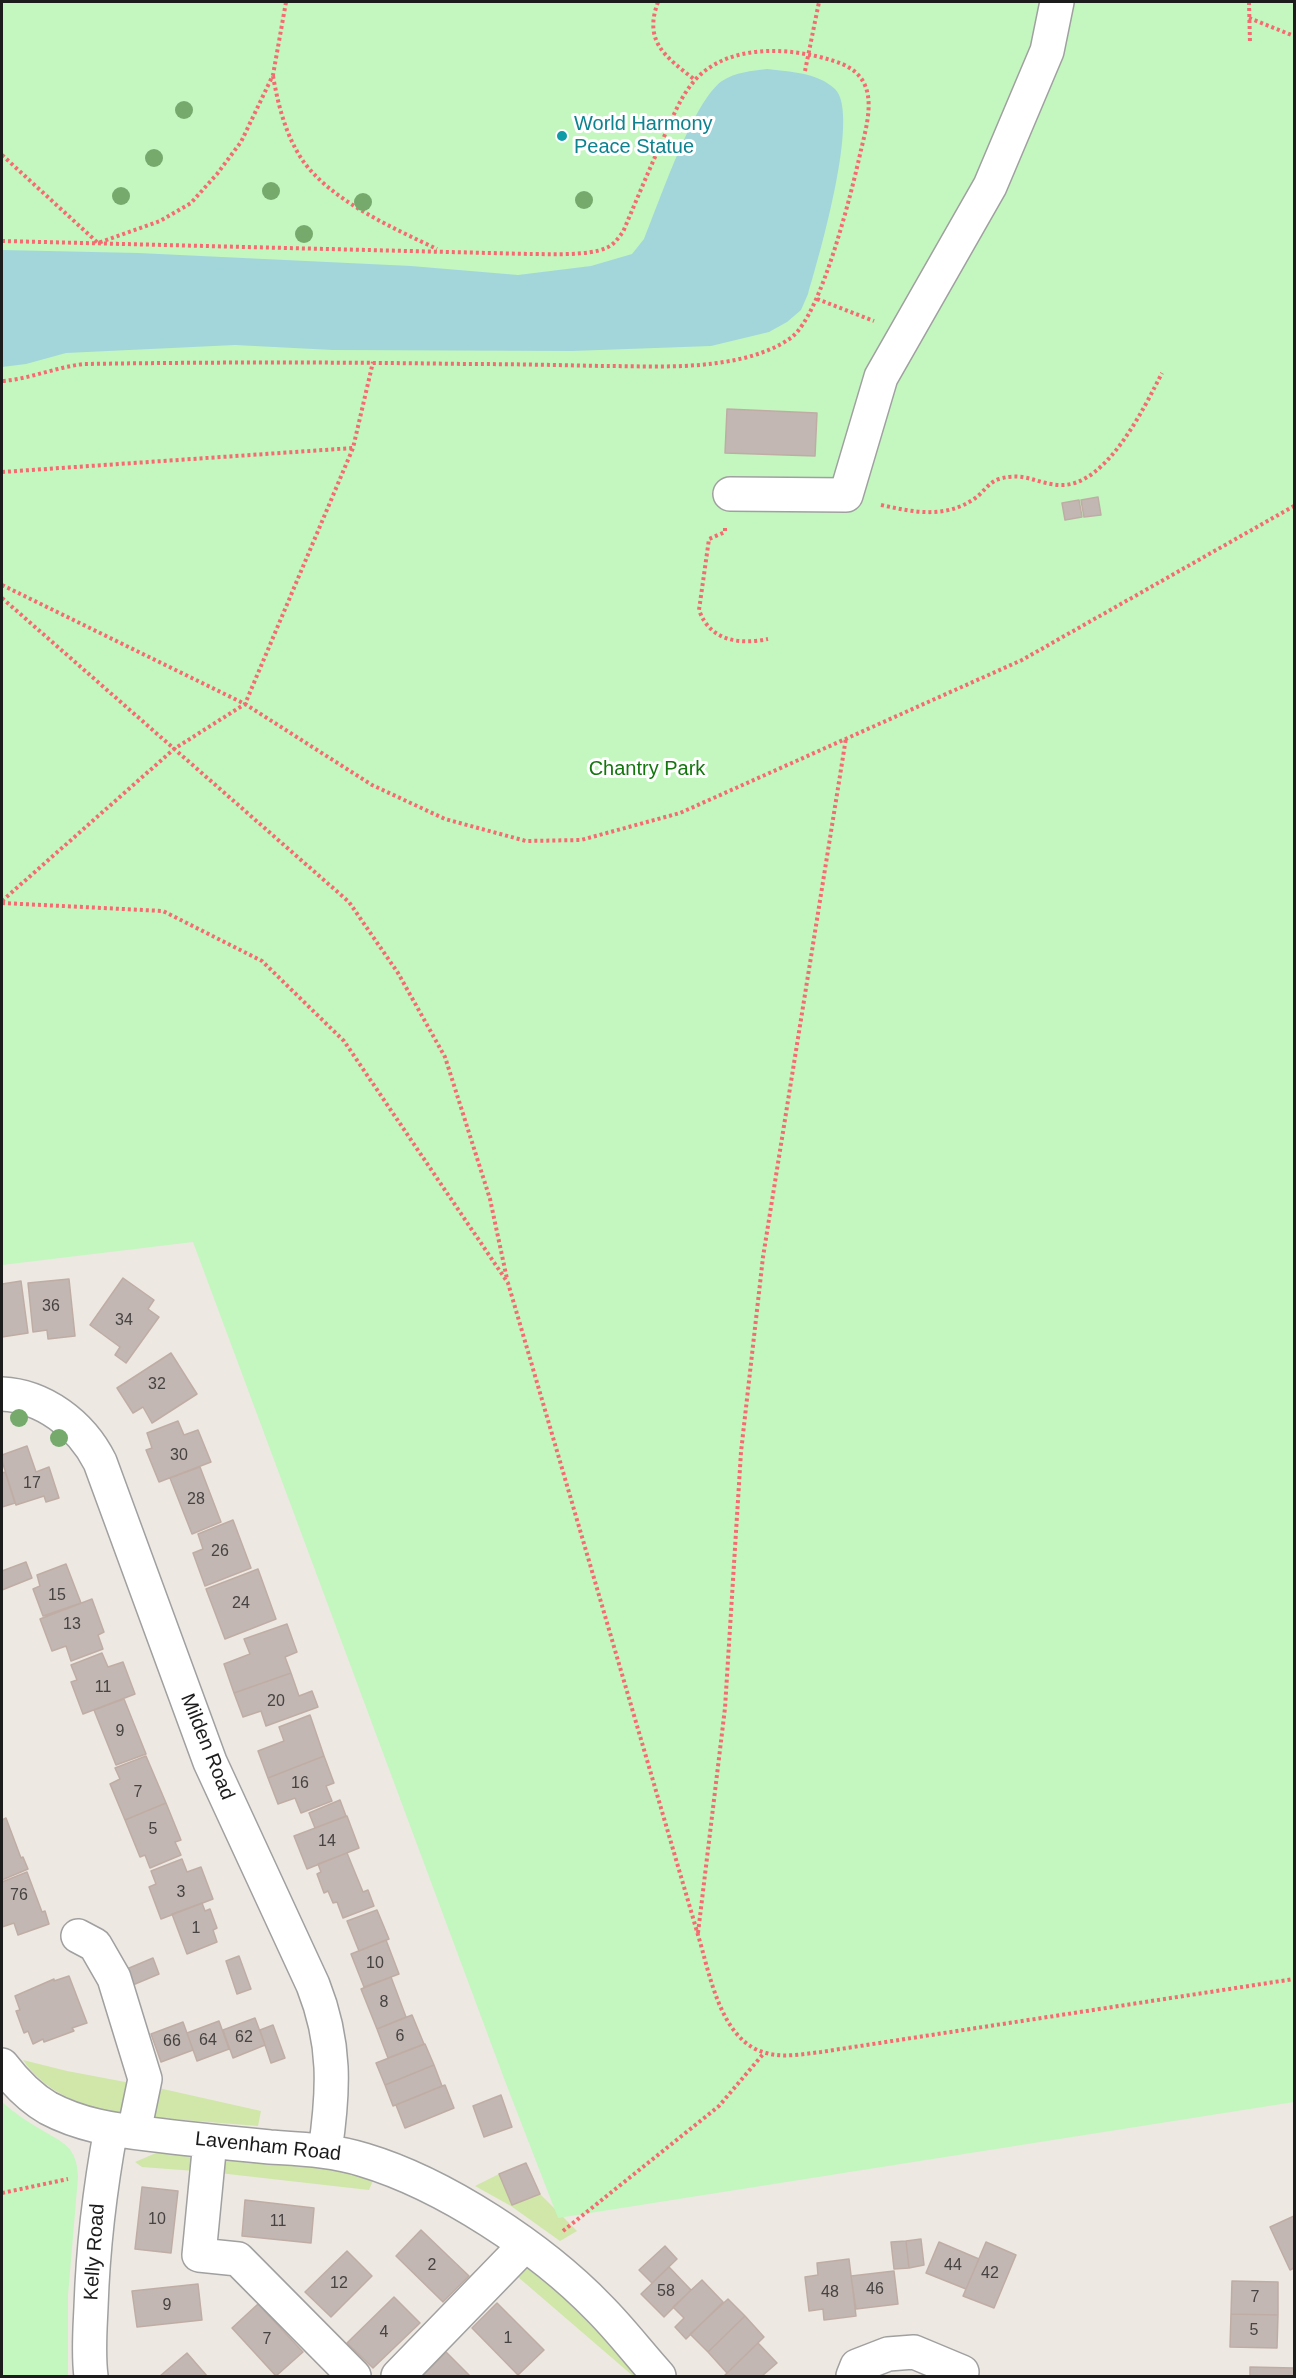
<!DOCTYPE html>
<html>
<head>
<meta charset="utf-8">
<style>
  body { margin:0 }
  #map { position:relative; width:1296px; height:2378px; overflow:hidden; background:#ede8e2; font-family:Arial,sans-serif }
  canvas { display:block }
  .frame { position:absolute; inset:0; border:3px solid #1c1c1c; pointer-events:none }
</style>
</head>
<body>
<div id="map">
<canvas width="1296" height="2378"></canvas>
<div class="frame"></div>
</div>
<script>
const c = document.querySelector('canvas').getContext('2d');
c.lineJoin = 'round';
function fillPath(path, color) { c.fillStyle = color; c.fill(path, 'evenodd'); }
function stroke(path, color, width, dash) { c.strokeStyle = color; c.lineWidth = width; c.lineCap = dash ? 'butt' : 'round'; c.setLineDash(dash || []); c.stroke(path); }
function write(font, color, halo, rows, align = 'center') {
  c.font = font + ' Arial,sans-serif'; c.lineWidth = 6; c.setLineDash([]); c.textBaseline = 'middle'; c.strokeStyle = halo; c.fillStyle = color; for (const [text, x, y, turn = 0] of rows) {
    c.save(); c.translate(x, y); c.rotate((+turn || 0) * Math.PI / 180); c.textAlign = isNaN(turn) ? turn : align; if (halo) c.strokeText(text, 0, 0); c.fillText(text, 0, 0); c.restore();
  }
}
fillPath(new Path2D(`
  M23,2060L67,2071L136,2084L129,2115C89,2108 47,2096 23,2060Z
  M154,2087L261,2111L258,2126L147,2117Z
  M156,2153L191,2154L195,2171L142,2167L135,2162Z
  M226,2155L319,2163L374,2178L369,2190L219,2173Z
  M499,2174L512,2205L540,2194L577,2231L560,2241L511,2206L475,2186Z
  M529,2265L571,2301L637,2373L633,2376L518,2277Z`), '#d0e7a9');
fillPath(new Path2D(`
  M2,2H1294V2102L558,2218L505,2081L193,1242L2,1265Z
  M2,2102C13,2112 26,2121 40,2129C63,2143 77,2146 78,2177L68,2295V2376H2Z`), '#c3f7bf');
fillPath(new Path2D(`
  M767,69C790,72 817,72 835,89C861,114 818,260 808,294L801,310L787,322L769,332L711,346L572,351L333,350L235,345L66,353L26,364L2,367V250L138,253L411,266L518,275L591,266L632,254L644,239C659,203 693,101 722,81C736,72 751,71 767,69Z`), '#a3d6da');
const building = new Path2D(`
  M727,409L817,413L815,456L725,453Z
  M1098,497L1101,515L1084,517L1081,500Z
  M1079,500L1082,517L1065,520L1062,503Z
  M123,1278L154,1300L148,1309L159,1317L126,1363L115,1355L120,1347L90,1325Z
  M69,1279L75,1336L48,1339L47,1330L33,1332L28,1283Z
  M21,1281L28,1333L2,1337V1284Z
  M171,1353L197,1394L152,1423L143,1407L133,1413L117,1388Z
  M178,1421L184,1435L198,1430L211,1462L159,1482L146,1450L152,1448L147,1433Z
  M27,1446L36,1472L49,1467L59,1498L46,1502L44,1496L16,1505L2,1461V1455Z
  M200,1467L221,1522L192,1534L170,1478Z
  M5,1472L15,1503L2,1507V1473Z
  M233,1520L251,1568L205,1586L193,1553L203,1549L198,1534Z
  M26,1562L32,1578L2,1590V1571Z
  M66,1564L81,1603L43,1616L33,1589L40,1586L37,1575Z
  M258,1569L276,1619L225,1639L206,1589Z
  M92,1599L104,1632L98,1635L103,1649L71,1661L66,1646L52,1651L40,1619Z
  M287,1624L297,1652L285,1657L291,1673L234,1693L224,1664L250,1654L244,1639Z
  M102,1653L108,1667L123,1662L135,1694L83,1714L71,1682L77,1680L71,1665Z
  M291,1673L299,1696L312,1691L318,1707L266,1726L261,1711L243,1717L234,1693Z
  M124,1699L146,1754L116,1765L94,1710Z
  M310,1715L324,1756L268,1778L258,1751L284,1741L279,1727Z
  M146,1756L166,1803L125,1820L110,1784L120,1779L115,1768Z
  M324,1756L334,1783L326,1786L332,1801L301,1813L295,1798L278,1804L268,1778Z
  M340,1800L346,1816L315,1828L309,1813Z
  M166,1803L181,1840L175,1842L181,1855L150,1868L145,1855L140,1857L125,1820Z
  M347,1816L359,1848L307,1869L294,1836Z
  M6,1818L21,1858L23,1857L28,1869L2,1880V1820Z
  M347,1853L363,1892L368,1890L374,1906L343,1918L337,1902L333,1903L328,1891L324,1893L317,1874L321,1872L318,1864Z
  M182,1859L187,1872L201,1867L213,1899L161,1919L149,1887L156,1884L151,1871Z
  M27,1872L42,1912L45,1911L49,1924L18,1935L14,1923L2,1927V1882Z
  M202,1903L205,1911L210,1909L217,1928L213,1930L217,1942L187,1954L172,1914Z
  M377,1910L389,1939L359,1951L347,1921Z
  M386,1940L399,1974L364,1987L351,1954Z
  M239,1956L251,1989L237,1994L226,1961Z
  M153,1958L159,1974L128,1987L122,1971Z
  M69,1976L87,2023L72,2028L74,2031L44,2042L43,2039L33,2044L28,2031L24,2033L16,2011L20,2010L15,1996L54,1979V1981Z
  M391,1977L406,2017L377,2029L361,1989Z
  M412,2015L424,2044L388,2058L377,2029Z
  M255,2018L265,2045L233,2058L223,2030Z
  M219,2021L229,2049L197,2061L187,2033Z
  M183,2022L193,2050L161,2062L151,2034Z
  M273,2025L285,2058L271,2063L260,2030Z
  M425,2044L434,2065L385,2085L376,2063Z
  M434,2065L442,2086L393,2106L385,2085Z
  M445,2085L454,2108L405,2128L396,2105Z
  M501,2095L512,2127L484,2137L473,2106Z
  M526,2163L540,2194L512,2205L499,2174Z
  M142,2187L178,2191L171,2253L135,2249Z
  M245,2200L314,2208L311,2243L242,2236Z
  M1294,2216V2268L1290,2270L1270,2227Z
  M421,2230L469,2276L443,2302L396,2256Z
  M921,2239L924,2265L909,2268L906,2241Z
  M906,2241L909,2268L894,2269L891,2242Z
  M939,2242L979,2259L966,2289L926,2273Z
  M986,2242L1016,2255L994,2308L963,2296Z
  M665,2246L677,2259L652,2283L639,2270Z
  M347,2251L372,2276L331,2317L305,2292Z
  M849,2259L856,2316L824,2320L823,2309L809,2311L805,2277L818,2275L817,2263Z
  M669,2267L691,2290L664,2317L641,2294Z
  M894,2271L898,2304L856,2309L851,2276Z
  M702,2280L723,2302L686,2339L675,2327L684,2318L673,2307Z
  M1232,2281L1278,2282V2315L1231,2314Z
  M198,2284L202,2320L137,2327L132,2291Z
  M394,2297L420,2323L373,2368L347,2343Z
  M728,2299L745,2316L708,2352L690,2334Z
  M497,2303L544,2350L518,2375L472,2328Z
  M258,2304L303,2352L276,2376L232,2328Z
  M1231,2314L1278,2315L1277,2348L1230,2347Z
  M745,2316L764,2337L727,2373L708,2352Z
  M758,2343L777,2363L762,2376H724Z
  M446,2352L470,2376H422Z
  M187,2353L207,2376H160Z
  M1250,2367L1294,2368V2376H1250Z`);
fillPath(building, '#c2b7b2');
stroke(building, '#bfada5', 1.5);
const minor = new Path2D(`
  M730,494L846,495L881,377L990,186L1047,51L1057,2
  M2,1394C43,1396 81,1424 100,1462L210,1762L313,1985C336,2043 334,2090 325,2151
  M78,1936L95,1945L114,1978L145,2079L134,2132
  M2,2065C15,2082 29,2097 48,2108C80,2125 113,2130 148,2134C188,2139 229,2143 270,2147C301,2149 333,2150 364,2160C444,2184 541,2248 599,2308C621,2330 639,2354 659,2376
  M210,2141L199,2255L238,2259L354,2376
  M91,2376C88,2354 90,2330 91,2307C93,2247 100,2188 111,2129
  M398,2376L525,2245
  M853,2376L857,2366L888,2354L914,2352L962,2372`);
stroke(minor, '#a0a0a0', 36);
stroke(new Path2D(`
  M658,2C643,42 666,57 695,80
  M1249,2L1250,43
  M1249,18L1294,36
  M805,71L819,2
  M273,76C278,104 285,133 301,158C329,200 393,228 437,249
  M2,155L98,243L160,221L191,203L217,174L241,142L273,75L286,2
  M2,241L530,254C550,254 589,256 606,248C614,245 618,238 623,232C636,201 649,170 663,139C672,119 680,97 695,80C729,43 790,47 834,61C880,75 870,113 861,150C852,191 822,313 792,337C769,354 737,361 709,364C674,368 637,366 602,366C557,365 512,364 467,364C339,362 212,362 84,364C56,367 30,379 2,381
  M817,299L874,321
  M2,472L353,448
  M881,505C914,512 944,519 974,499C983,493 989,482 999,479C1025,471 1038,485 1062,485C1107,485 1144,408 1162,373
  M725,528V532L709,539L699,610C710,641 739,645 768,639
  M2,585L245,704L372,785L445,819L526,841L581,840L680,813L1022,660L1294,506
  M2,598L349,902L398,973L445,1057L490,1199L507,1279
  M2,901L174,749L245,704L353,448L373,362
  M2,903L163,911L262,961L344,1041L508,1283L698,1935C710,1974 720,2041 766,2053C783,2058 803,2054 821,2052L1294,1979
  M698,1933L725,1708L741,1452L763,1257L846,738
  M2,2193L68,2179
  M563,2231L719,2106L764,2053`), '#f66b71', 4, [3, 3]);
stroke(minor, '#fff', 33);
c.fillStyle = '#76aa6d';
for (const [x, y] of [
  [184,110],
  [154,158],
  [271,191],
  [121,196],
  [584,200],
  [363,202],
  [304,234],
  [19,1418],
  [59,1438]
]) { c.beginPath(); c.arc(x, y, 9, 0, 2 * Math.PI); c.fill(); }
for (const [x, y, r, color] of [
  [562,136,6,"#0f9aa8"]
]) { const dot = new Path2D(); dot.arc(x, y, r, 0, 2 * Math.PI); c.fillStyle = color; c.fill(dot); stroke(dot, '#fff', 2); }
write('16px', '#464342', null, [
  ["36",51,1307],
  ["34",124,1321],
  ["32",157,1385],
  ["30",179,1456],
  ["17",32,1484],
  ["28",196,1500],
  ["26",220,1552],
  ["15",57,1596],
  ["24",241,1604],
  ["13",72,1625],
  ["11",103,1688],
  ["20",276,1702],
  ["9",120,1732],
  ["16",300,1784],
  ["7",138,1793],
  ["5",153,1830],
  ["14",327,1842],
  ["3",181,1893],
  ["76",19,1896],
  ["1",196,1929],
  ["10",375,1964],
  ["8",384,2003],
  ["6",400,2037],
  ["62",244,2038],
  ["64",208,2041],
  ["66",172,2042],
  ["10",157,2220],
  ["11",278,2222],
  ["2",432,2266],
  ["44",953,2266],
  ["42",990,2274],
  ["12",339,2284],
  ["46",875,2290],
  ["58",666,2292],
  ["48",830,2293],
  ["7",1255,2298],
  ["9",167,2306],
  ["5",1254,2331],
  ["4",384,2333],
  ["1",508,2339],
  ["7",267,2340]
]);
write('20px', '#0d838f', '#fff', [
  ["World Harmony",574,124],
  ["Peace Statue",574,147]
], 'left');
write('20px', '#14770e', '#fff', [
  ["Chantry Park",647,769]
]);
write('20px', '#1c1c1c', '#fff', [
  ["Milden Road",207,1747,68],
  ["Lavenham Road",268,2147,6],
  ["Kelly Road",95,2252,-86]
]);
</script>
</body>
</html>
